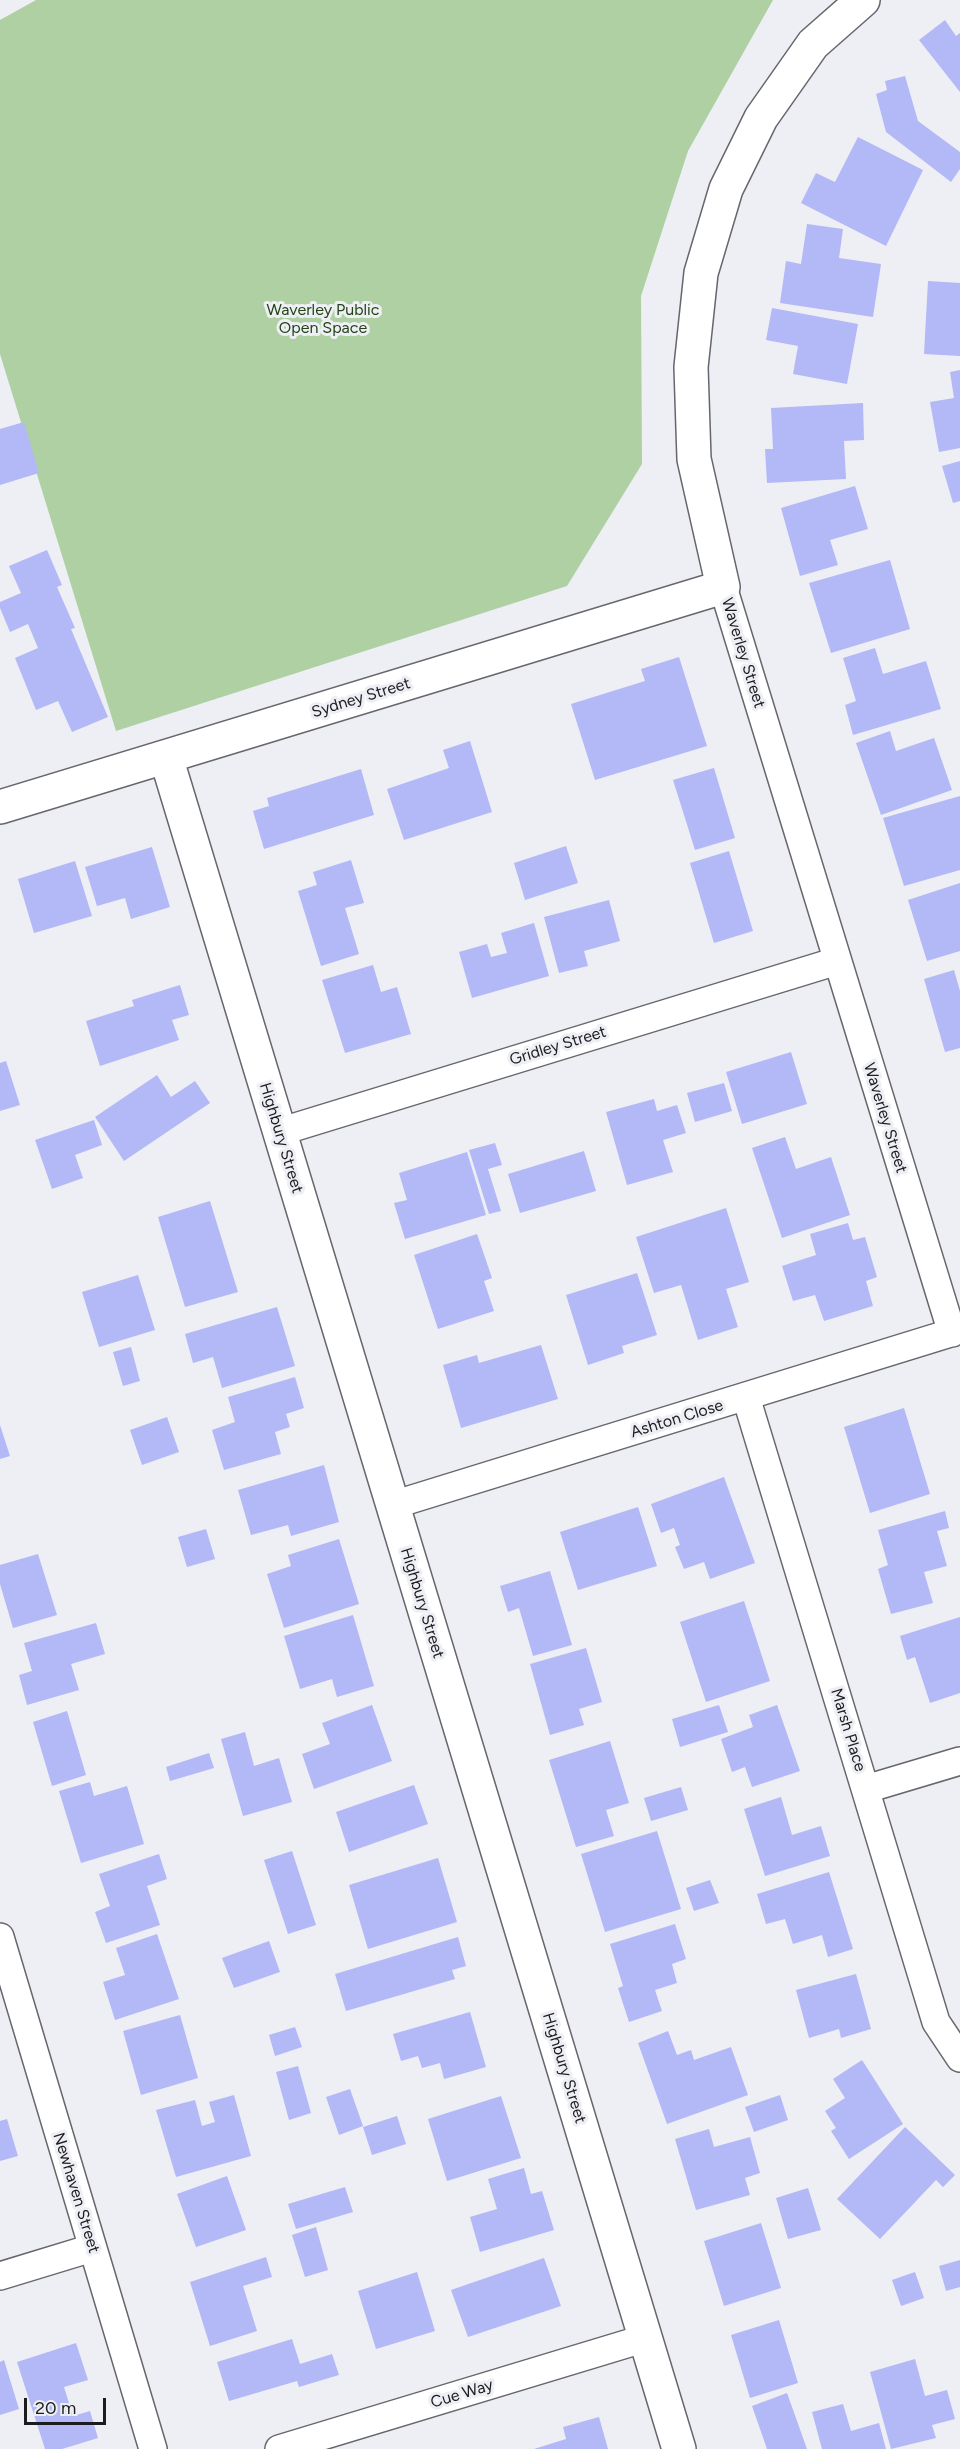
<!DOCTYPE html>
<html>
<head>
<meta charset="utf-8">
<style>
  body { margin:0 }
  #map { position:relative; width:960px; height:2449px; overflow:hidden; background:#eeeef5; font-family:Figtree,sans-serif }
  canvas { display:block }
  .scale { position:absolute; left:24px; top:2398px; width:82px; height:27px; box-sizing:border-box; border:3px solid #1b1c1e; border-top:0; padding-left:8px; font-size:18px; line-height:21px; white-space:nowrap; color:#1b1c1e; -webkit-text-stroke:4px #eeeef5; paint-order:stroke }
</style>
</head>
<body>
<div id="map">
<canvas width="960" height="2449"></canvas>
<div class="scale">20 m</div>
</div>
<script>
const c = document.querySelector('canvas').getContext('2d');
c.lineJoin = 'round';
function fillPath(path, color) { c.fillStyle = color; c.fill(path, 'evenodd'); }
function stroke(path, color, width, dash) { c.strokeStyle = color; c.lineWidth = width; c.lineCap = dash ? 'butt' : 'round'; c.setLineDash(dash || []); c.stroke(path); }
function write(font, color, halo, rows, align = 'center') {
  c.font = font + ' Figtree,sans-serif'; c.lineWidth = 6; c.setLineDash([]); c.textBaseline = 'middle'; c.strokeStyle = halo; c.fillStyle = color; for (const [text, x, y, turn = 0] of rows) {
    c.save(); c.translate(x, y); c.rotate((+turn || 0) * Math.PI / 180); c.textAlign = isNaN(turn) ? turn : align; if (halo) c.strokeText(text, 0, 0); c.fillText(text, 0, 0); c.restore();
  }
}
fillPath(new Path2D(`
  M36,0H773L688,151L641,296L642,464L567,586L116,731L0,354V20Z`), '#aed0a2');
fillPath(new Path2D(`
  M945,20L956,36L960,33V92L919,40Z
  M905,76L918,121L960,152V169L951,182L886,132L876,94L887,90L885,81Z
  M858,137L923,170L886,246L801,203L816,173L835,182Z
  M807,224L843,229L839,258L881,264L873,317L780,303L786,261L801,264Z
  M928,281L960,283V356L924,354Z
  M772,308L858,324L847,384L793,374L798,346L766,340Z
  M960,370V448L939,452L930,402L954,398L950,372Z
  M863,403L864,440L844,441L846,479L767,483L765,449H773L771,408Z
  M24,422L39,473L0,485V429Z
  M960,461V501L953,503L942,466Z
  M855,486L868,529L830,540L838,565L800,576L781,508Z
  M47,550L62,585L57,587L75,628L71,629L108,717L72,732L58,701L36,710L15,658L38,648L28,624L10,632L0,608V602L21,593L9,566Z
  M890,560L910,629L831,653L809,583Z
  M875,648L883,674L926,661L941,709L853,735L845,705L856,701L843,658Z
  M679,657L707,746L595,780L571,704L645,681L641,669Z
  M890,731L896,751L934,738L952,790L881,815L856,743Z
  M470,741L492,812L404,840L387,789L449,768L443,750Z
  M714,768L735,838L695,850L673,780Z
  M361,769L374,815L264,849L253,811L269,806L267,798Z
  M960,796V870L904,886L883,818Z
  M566,846L578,883L525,900L514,863Z
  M152,847L170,907L131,919L125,898L97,906L85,867Z
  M729,851L753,931L714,943L690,863Z
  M351,860L364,903L345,908L359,954L321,966L298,891L317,885L313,872Z
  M75,861L92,916L34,933L18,879Z
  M960,883V951L927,961L908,900Z
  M609,900L620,941L584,951L588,966L559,973L544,917Z
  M534,923L549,976L472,998L459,952L487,944L491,957L507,953L501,933Z
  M373,965L381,992L397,987L411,1034L345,1053L322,980Z
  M954,970L960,991V1048L945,1052L924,979Z
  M180,985L189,1015L172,1020L179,1040L100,1066L86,1021L134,1006L132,1000Z
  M791,1052L807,1104L742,1124L726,1072Z
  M6,1061L20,1105L0,1111V1063Z
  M157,1075L171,1097L195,1081L210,1103L124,1161L95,1117Z
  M724,1083L732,1111L695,1122L687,1093Z
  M654,1099L657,1111L677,1105L686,1133L663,1140L673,1172L627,1185L606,1112Z
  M94,1120L102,1145L75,1155L83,1178L52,1189L35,1140Z
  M785,1137L796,1169L831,1157L850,1215L782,1238L752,1148Z
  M495,1143L502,1165L488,1169L501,1211L489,1214L469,1150Z
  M584,1151L596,1191L520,1213L508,1174Z
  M467,1152L486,1215L405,1239L394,1203L407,1200L399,1173Z
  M210,1201L238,1292L185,1307L158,1217Z
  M726,1208L749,1282L726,1289L738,1327L698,1340L681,1285L654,1293L636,1237Z
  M848,1223L853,1240L865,1237L877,1277L866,1281L873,1306L824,1321L815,1295L793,1301L782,1266L816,1255L810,1234Z
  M477,1234L492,1278L484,1281L494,1311L438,1329L414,1255Z
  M637,1273L657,1335L622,1346L624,1353L588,1365L566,1295Z
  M138,1275L155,1330L99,1347L82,1292Z
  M277,1307L295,1366L222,1388L213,1357L193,1363L185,1334Z
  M541,1345L558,1399L461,1428L443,1365L477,1355L479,1363Z
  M131,1347L140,1381L123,1386L113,1352Z
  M295,1377L304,1408L286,1414L290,1427L275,1432L281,1454L224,1470L212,1430L235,1422L228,1397Z
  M904,1408L930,1494L870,1513L844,1427Z
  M167,1417L179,1452L142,1465L130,1430Z
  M0,1425L10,1456L0,1459Z
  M324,1465L339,1522L291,1536L288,1525L251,1535L238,1490Z
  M724,1477L755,1563L710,1579L704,1562L684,1569L675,1547L680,1545L674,1528L661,1533L651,1504Z
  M638,1507L657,1566L578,1590L560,1532Z
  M945,1511L949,1528L937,1531L947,1566L924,1572L933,1603L891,1614L878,1569L888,1565L878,1530Z
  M206,1529L215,1559L187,1567L178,1537Z
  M339,1539L359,1604L284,1628L267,1574L291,1566L288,1555Z
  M38,1554L57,1615L13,1628L0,1584V1565Z
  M550,1571L572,1645L533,1656L519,1608L508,1612L500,1586Z
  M744,1601L770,1681L706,1702L680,1622Z
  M353,1615L374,1686L337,1697L332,1679L300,1689L284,1636Z
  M960,1617V1693L930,1703L915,1657L907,1660L900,1636Z
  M96,1623L105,1654L71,1664L79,1690L27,1705L19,1675L32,1671L24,1643Z
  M586,1648L602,1702L579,1709L584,1725L550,1735L530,1664Z
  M372,1705L392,1761L314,1789L302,1754L330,1744L322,1723Z
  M719,1705L728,1732L680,1747L672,1719Z
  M777,1705L800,1771L752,1787L745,1767L732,1772L721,1739L753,1727L749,1715Z
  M67,1711L86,1775L52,1786L33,1722Z
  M245,1732L254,1766L279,1758L292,1802L243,1816L221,1739Z
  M610,1741L629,1803L606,1810L614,1836L576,1847L549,1760Z
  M209,1753L214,1768L170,1781L166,1767Z
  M90,1782L94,1796L127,1786L144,1844L81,1863L59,1791Z
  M414,1785L428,1824L349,1852L336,1812Z
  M681,1787L688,1810L651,1821L644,1798Z
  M781,1797L792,1835L821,1826L830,1856L765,1876L744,1809Z
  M657,1831L681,1909L605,1932L581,1854Z
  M292,1851L316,1925L288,1934L264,1860Z
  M159,1854L167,1879L147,1886L160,1925L106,1943L95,1912L110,1906L99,1874Z
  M438,1858L457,1922L368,1949L349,1885Z
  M829,1872L853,1949L828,1957L822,1935L793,1944L785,1919L766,1924L757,1894Z
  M710,1880L719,1903L694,1911L686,1888Z
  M675,1924L686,1959L672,1964L677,1983L655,1990L662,2011L629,2022L618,1988L623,1986L610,1944Z
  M157,1934L179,1999L115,2020L103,1982L125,1975L116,1948Z
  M458,1937L466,1966L452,1970L455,1979L346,2011L335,1974Z
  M269,1941L280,1972L234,1988L222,1958Z
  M856,1974L871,2029L841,2038L839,2029L809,2038L796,1990Z
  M470,2012L486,2067L444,2079L440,2063L422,2068L418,2056L401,2061L393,2034Z
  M180,2015L198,2078L141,2095L123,2031Z
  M295,2027L302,2047L275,2056L269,2035Z
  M668,2031L677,2055L691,2050L694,2060L731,2047L748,2095L667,2124L638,2043Z
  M862,2060L903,2124L849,2159L831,2131L836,2128L825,2111L845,2098L833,2079Z
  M298,2066L311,2113L289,2120L276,2072Z
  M350,2089L363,2126L339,2135L326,2097Z
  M234,2095L251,2156L176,2177L156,2110L195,2100L202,2126L215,2122L209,2102Z
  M780,2095L788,2120L754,2132L745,2107Z
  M501,2096L521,2158L447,2181L428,2119Z
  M397,2116L406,2144L372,2155L363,2127Z
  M7,2119L18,2156L0,2161V2121Z
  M905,2127L955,2175L943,2187L936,2180L880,2239L837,2199Z
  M709,2129L714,2147L750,2137L760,2173L745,2178L750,2195L696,2210L675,2139Z
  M524,2168L531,2194L542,2191L554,2230L480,2252L470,2217L497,2209L488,2179Z
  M227,2176L246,2230L196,2247L177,2194Z
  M345,2187L353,2212L296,2229L288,2204Z
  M808,2188L821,2230L788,2239L776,2198Z
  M761,2223L781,2288L724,2306L704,2241Z
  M316,2227L328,2270L305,2277L292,2235Z
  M266,2257L272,2277L243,2286L257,2331L210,2346L190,2282Z
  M544,2258L561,2306L468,2337L451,2290Z
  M960,2260V2287L946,2291L939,2266Z
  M417,2272L435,2331L376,2349L358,2291Z
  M915,2272L924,2298L901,2306L892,2280Z
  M779,2320L798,2383L750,2398L731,2335Z
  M292,2339L300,2364L332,2354L339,2375L299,2387L297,2381L229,2401L217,2362Z
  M76,2343L88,2380L64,2387L73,2416L90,2411L98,2438L62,2449H45L17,2362Z
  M915,2359L925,2396L947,2390L955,2419L932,2425L936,2438L891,2449L870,2372Z
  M4,2360L19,2409L0,2415V2362Z
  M787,2393L807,2449H767L752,2406Z
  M843,2404L851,2431L879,2423L886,2449H822L812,2412Z
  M599,2417L608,2449H534L566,2439L563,2427Z`), '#b3b8f6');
const minor = new Path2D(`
  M723,587L952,1333
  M279,1132L837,961
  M746,1397L936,2022L960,2058
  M393,1505L960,1330
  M866,1789L960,1761
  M0,1937L153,2449
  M0,2276L92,2248
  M279,2449L646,2338`);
const tertiary = new Path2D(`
  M166,757L679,2449
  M0,807L723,587L694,459L691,367L701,273L726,189L761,118L813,44L863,0`);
stroke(minor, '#66666c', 30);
stroke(tertiary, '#66666c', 36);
stroke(minor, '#fff', 27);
stroke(tertiary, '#fff', 33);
write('16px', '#234415', '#eeeef5', [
  ["Waverley Public",323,310],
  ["Open Space",323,328]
]);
write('16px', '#1b1c1e', '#eeeef5', [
  ["Waverley Street",743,653,73],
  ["Sydney Street",361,698,-17],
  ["Gridley Street",558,1046,-17],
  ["Waverley Street",885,1118,73],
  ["Highbury Street",281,1138,73],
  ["Ashton Close",677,1419,-17],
  ["Highbury Street",422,1603,73],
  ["Marsh Place",848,1730,73],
  ["Highbury Street",564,2068,73],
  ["Newhaven Street",76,2193,73],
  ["Cue Way",462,2394,-17]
]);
</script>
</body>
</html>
